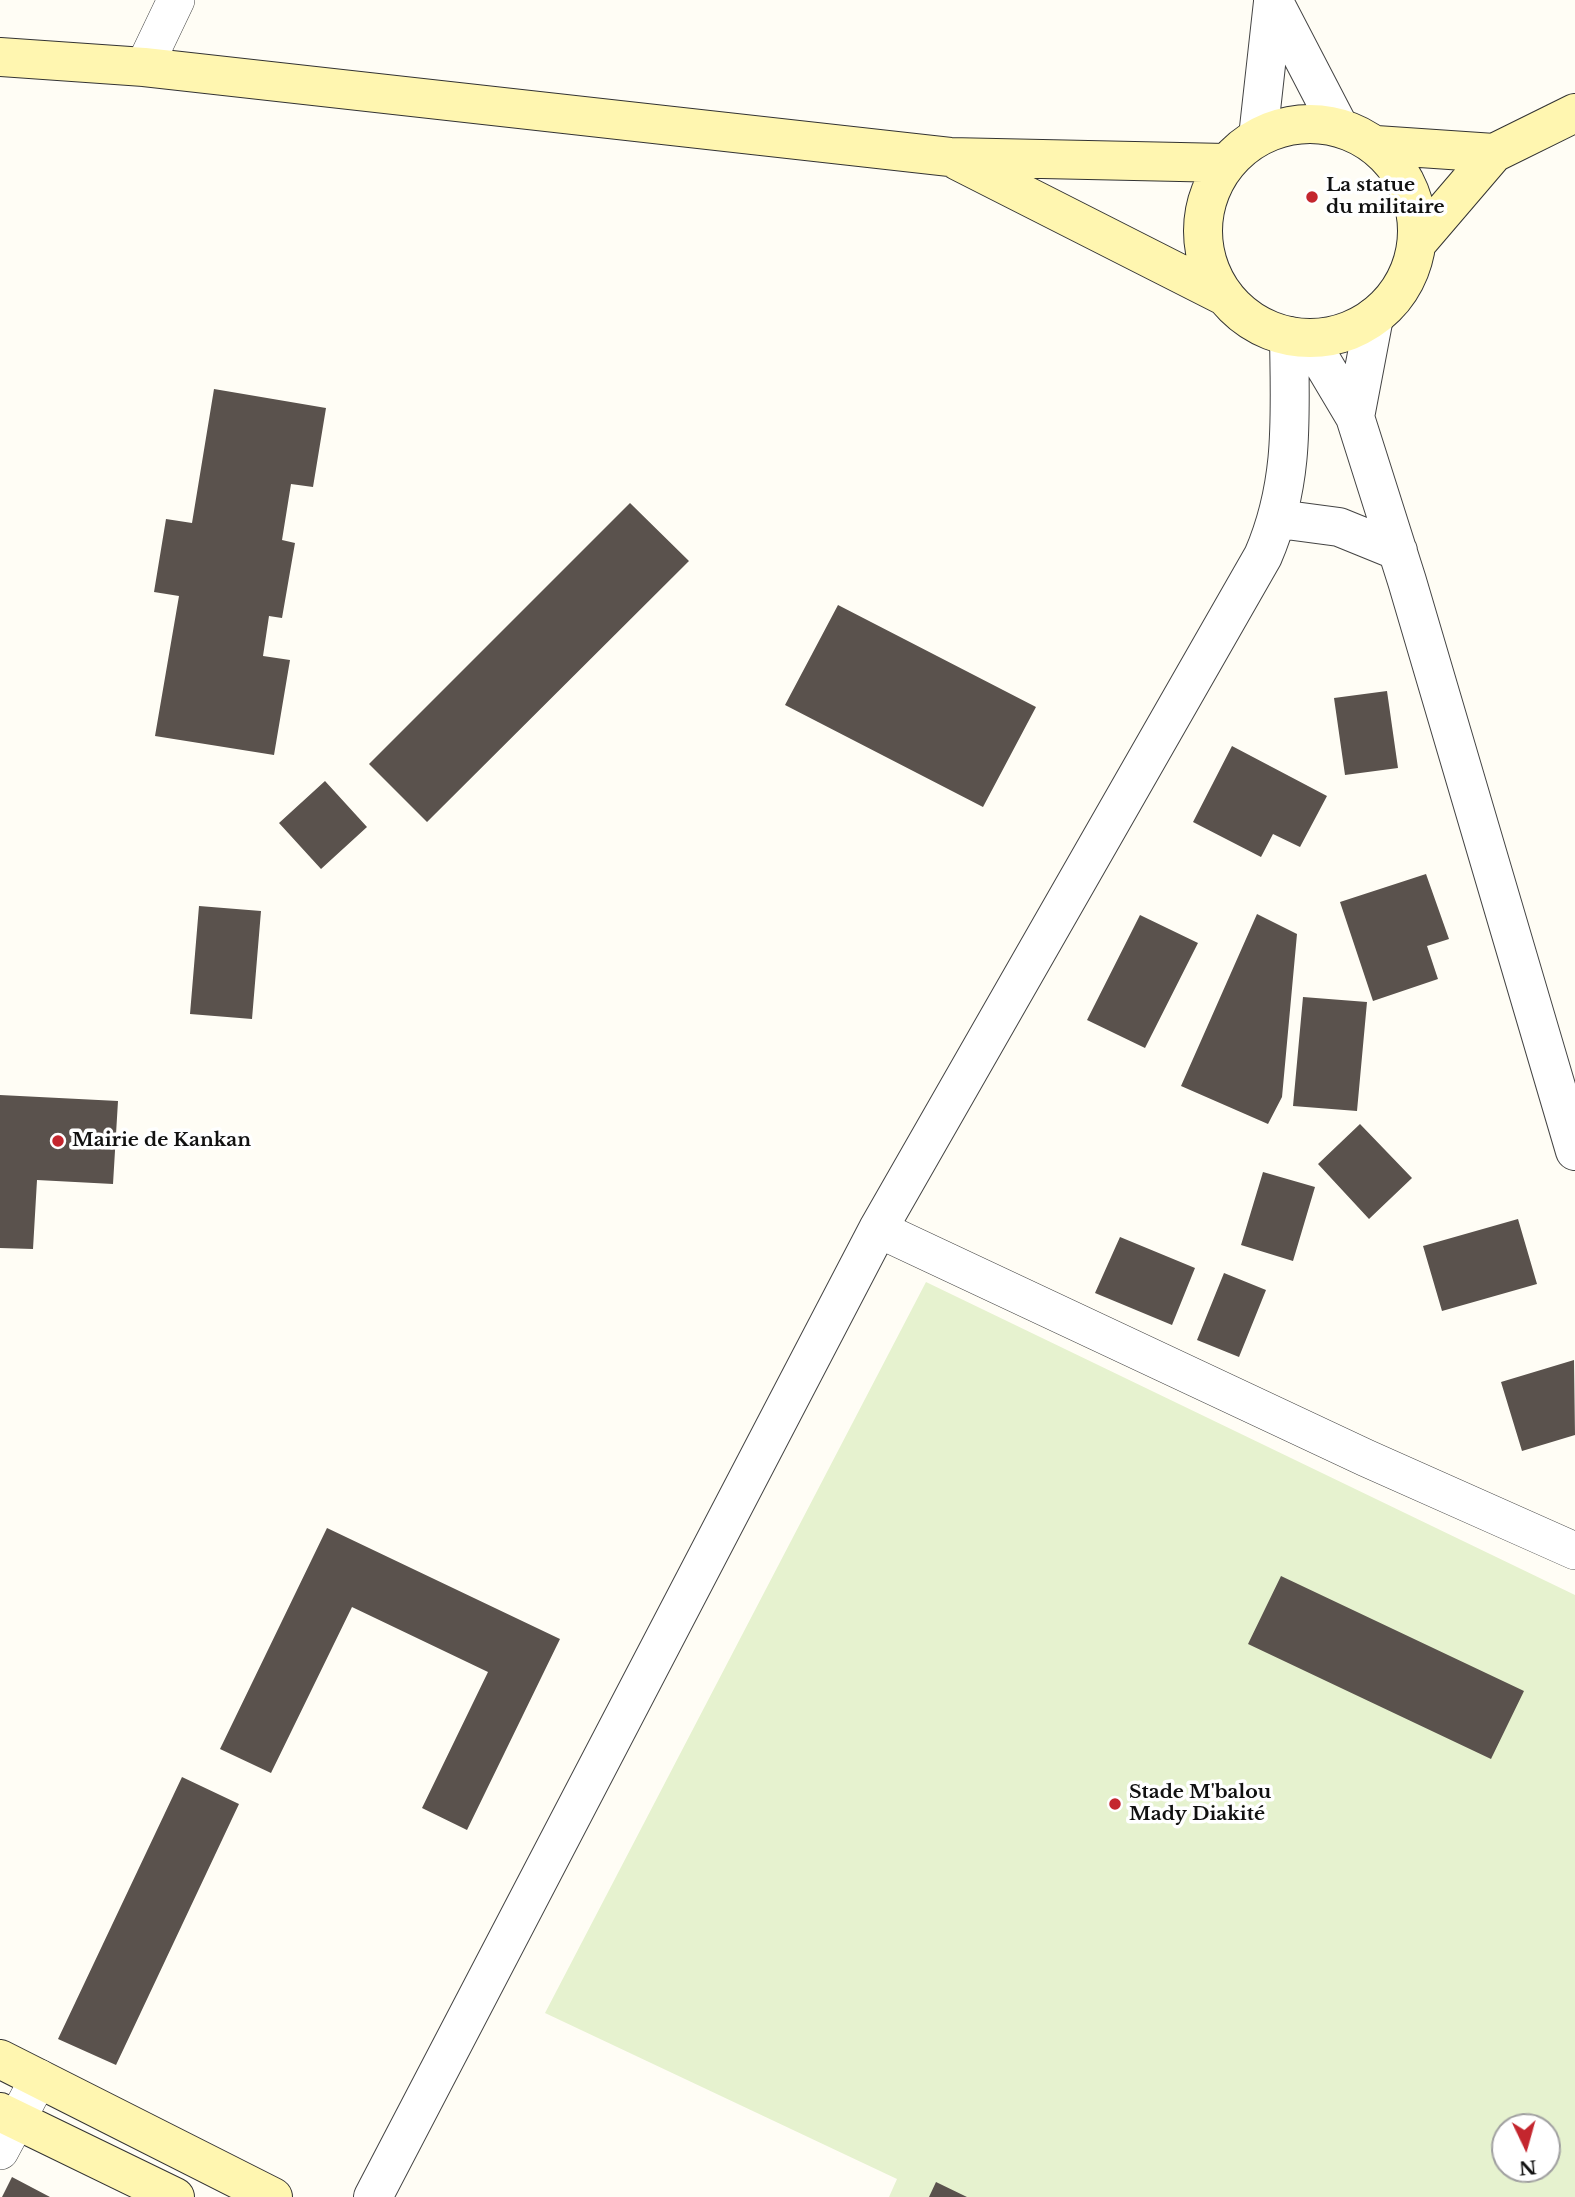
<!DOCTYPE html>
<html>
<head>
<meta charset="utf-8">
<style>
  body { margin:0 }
  #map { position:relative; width:1575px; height:2197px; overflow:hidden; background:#fffdf5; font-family:"Libre Baskerville",serif }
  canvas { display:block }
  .north { position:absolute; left:1491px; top:2113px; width:70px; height:70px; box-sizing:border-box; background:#fff; border:2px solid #a0a0a0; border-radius:50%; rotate:175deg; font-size:19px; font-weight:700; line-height:28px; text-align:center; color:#111 }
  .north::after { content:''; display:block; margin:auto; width:24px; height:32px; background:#c4262e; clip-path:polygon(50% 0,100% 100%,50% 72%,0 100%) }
</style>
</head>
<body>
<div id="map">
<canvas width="1575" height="2197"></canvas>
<div class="north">N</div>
</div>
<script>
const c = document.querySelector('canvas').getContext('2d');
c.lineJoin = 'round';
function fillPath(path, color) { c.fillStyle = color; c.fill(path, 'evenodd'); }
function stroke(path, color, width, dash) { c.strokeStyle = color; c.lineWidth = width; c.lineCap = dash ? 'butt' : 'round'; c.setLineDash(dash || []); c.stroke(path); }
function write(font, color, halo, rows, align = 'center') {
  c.font = font + ' "Libre Baskerville",serif'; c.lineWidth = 7; c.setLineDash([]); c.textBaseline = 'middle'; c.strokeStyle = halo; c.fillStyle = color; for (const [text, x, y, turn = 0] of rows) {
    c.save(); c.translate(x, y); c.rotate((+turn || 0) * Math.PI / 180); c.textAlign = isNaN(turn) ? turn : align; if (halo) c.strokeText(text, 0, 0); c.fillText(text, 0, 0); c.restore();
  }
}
fillPath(new Path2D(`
  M926,1282L1575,1595V2197H889L897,2179L545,2013ZM1505,2127H1547V2169H1505Z`), '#e6f2cf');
fillPath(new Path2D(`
  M214,389L326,408L313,487L291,484L282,540L295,543L282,618L269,616L263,656L290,660L274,755L155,736L179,596L154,592L166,519L192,523Z
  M630,503L689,561L427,822L369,764Z
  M838,605L1036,707L983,807L785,705Z
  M1387,691L1398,768L1345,775L1334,698Z
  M1232,746L1327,796L1300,847L1273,834L1261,857L1193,822Z
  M325,781L367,827L321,869L279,823Z
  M1426,874L1449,939L1427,946L1438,979L1373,1001L1340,902Z
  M199,906L261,911L252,1019L190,1014Z
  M1257,914L1297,934L1282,1097L1268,1124L1181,1086Z
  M1140,915L1198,943L1145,1048L1087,1020Z
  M1303,997L1367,1002L1357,1111L1293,1106Z
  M0,1095L118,1101L113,1184L37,1180L33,1249L0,1248Z
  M1360,1124L1412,1178L1369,1219L1318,1164Z
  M1263,1172L1315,1187L1293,1261L1241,1245Z
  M1518,1219L1537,1284L1442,1311L1423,1246Z
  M1120,1237L1195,1268L1172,1325L1095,1293Z
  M1224,1273L1266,1290L1239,1357L1197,1340Z
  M1574,1360L1575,1435L1522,1451L1501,1382Z
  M327,1528L560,1639L467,1830L422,1808L488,1672L352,1607L271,1773L220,1749Z
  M1281,1576L1524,1691L1491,1759L1248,1644Z
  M182,1777L239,1804L116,2065L58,2039Z
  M12,2177L50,2197H2Z
  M936,2182L967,2197H929Z`), '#5a524d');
const minor = new Path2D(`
  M144,67L176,0
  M878,1229L1366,1458L1575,1551
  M0,2151L39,2078`);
const tertiary = new Path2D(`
  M1273,0L1339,127
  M1258,137L1273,2
  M1308,338L1355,417L1407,581L1575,1151
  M1355,417L1374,317
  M1279,519L1339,527L1398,551
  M373,2197L878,1229L1263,556C1295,482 1290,415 1289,336`);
const secondary = new Path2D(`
  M0,57L144,67L950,157L1226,163
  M1203 231a107 107 0 1 1 214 0a107 107 0 1 1-214 0Z
  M1376,145L1494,153
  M958,161L1226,297
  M1417,243L1494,153L1575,113
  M0,2059L273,2197
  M0,2112L175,2197`);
stroke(minor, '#444', 38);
stroke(tertiary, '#444', 40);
stroke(secondary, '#333', 40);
stroke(minor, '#fff', 37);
stroke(tertiary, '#fff', 38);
stroke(secondary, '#fff6b0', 38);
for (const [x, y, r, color] of [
  [1312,197,7,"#c4262e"],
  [58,1141,7,"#c4262e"],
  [1115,1804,7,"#c4262e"]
]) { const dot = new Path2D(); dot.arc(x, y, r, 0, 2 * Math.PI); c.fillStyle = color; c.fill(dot); stroke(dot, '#fff', 2.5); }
write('bold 19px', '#111', '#fff', [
  ["La statue",1326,186],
  ["du militaire",1326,208],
  ["Mairie de Kankan",72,1141],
  ["Stade M'balou",1129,1793],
  ["Mady Diakité",1129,1815]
], 'left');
</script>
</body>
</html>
